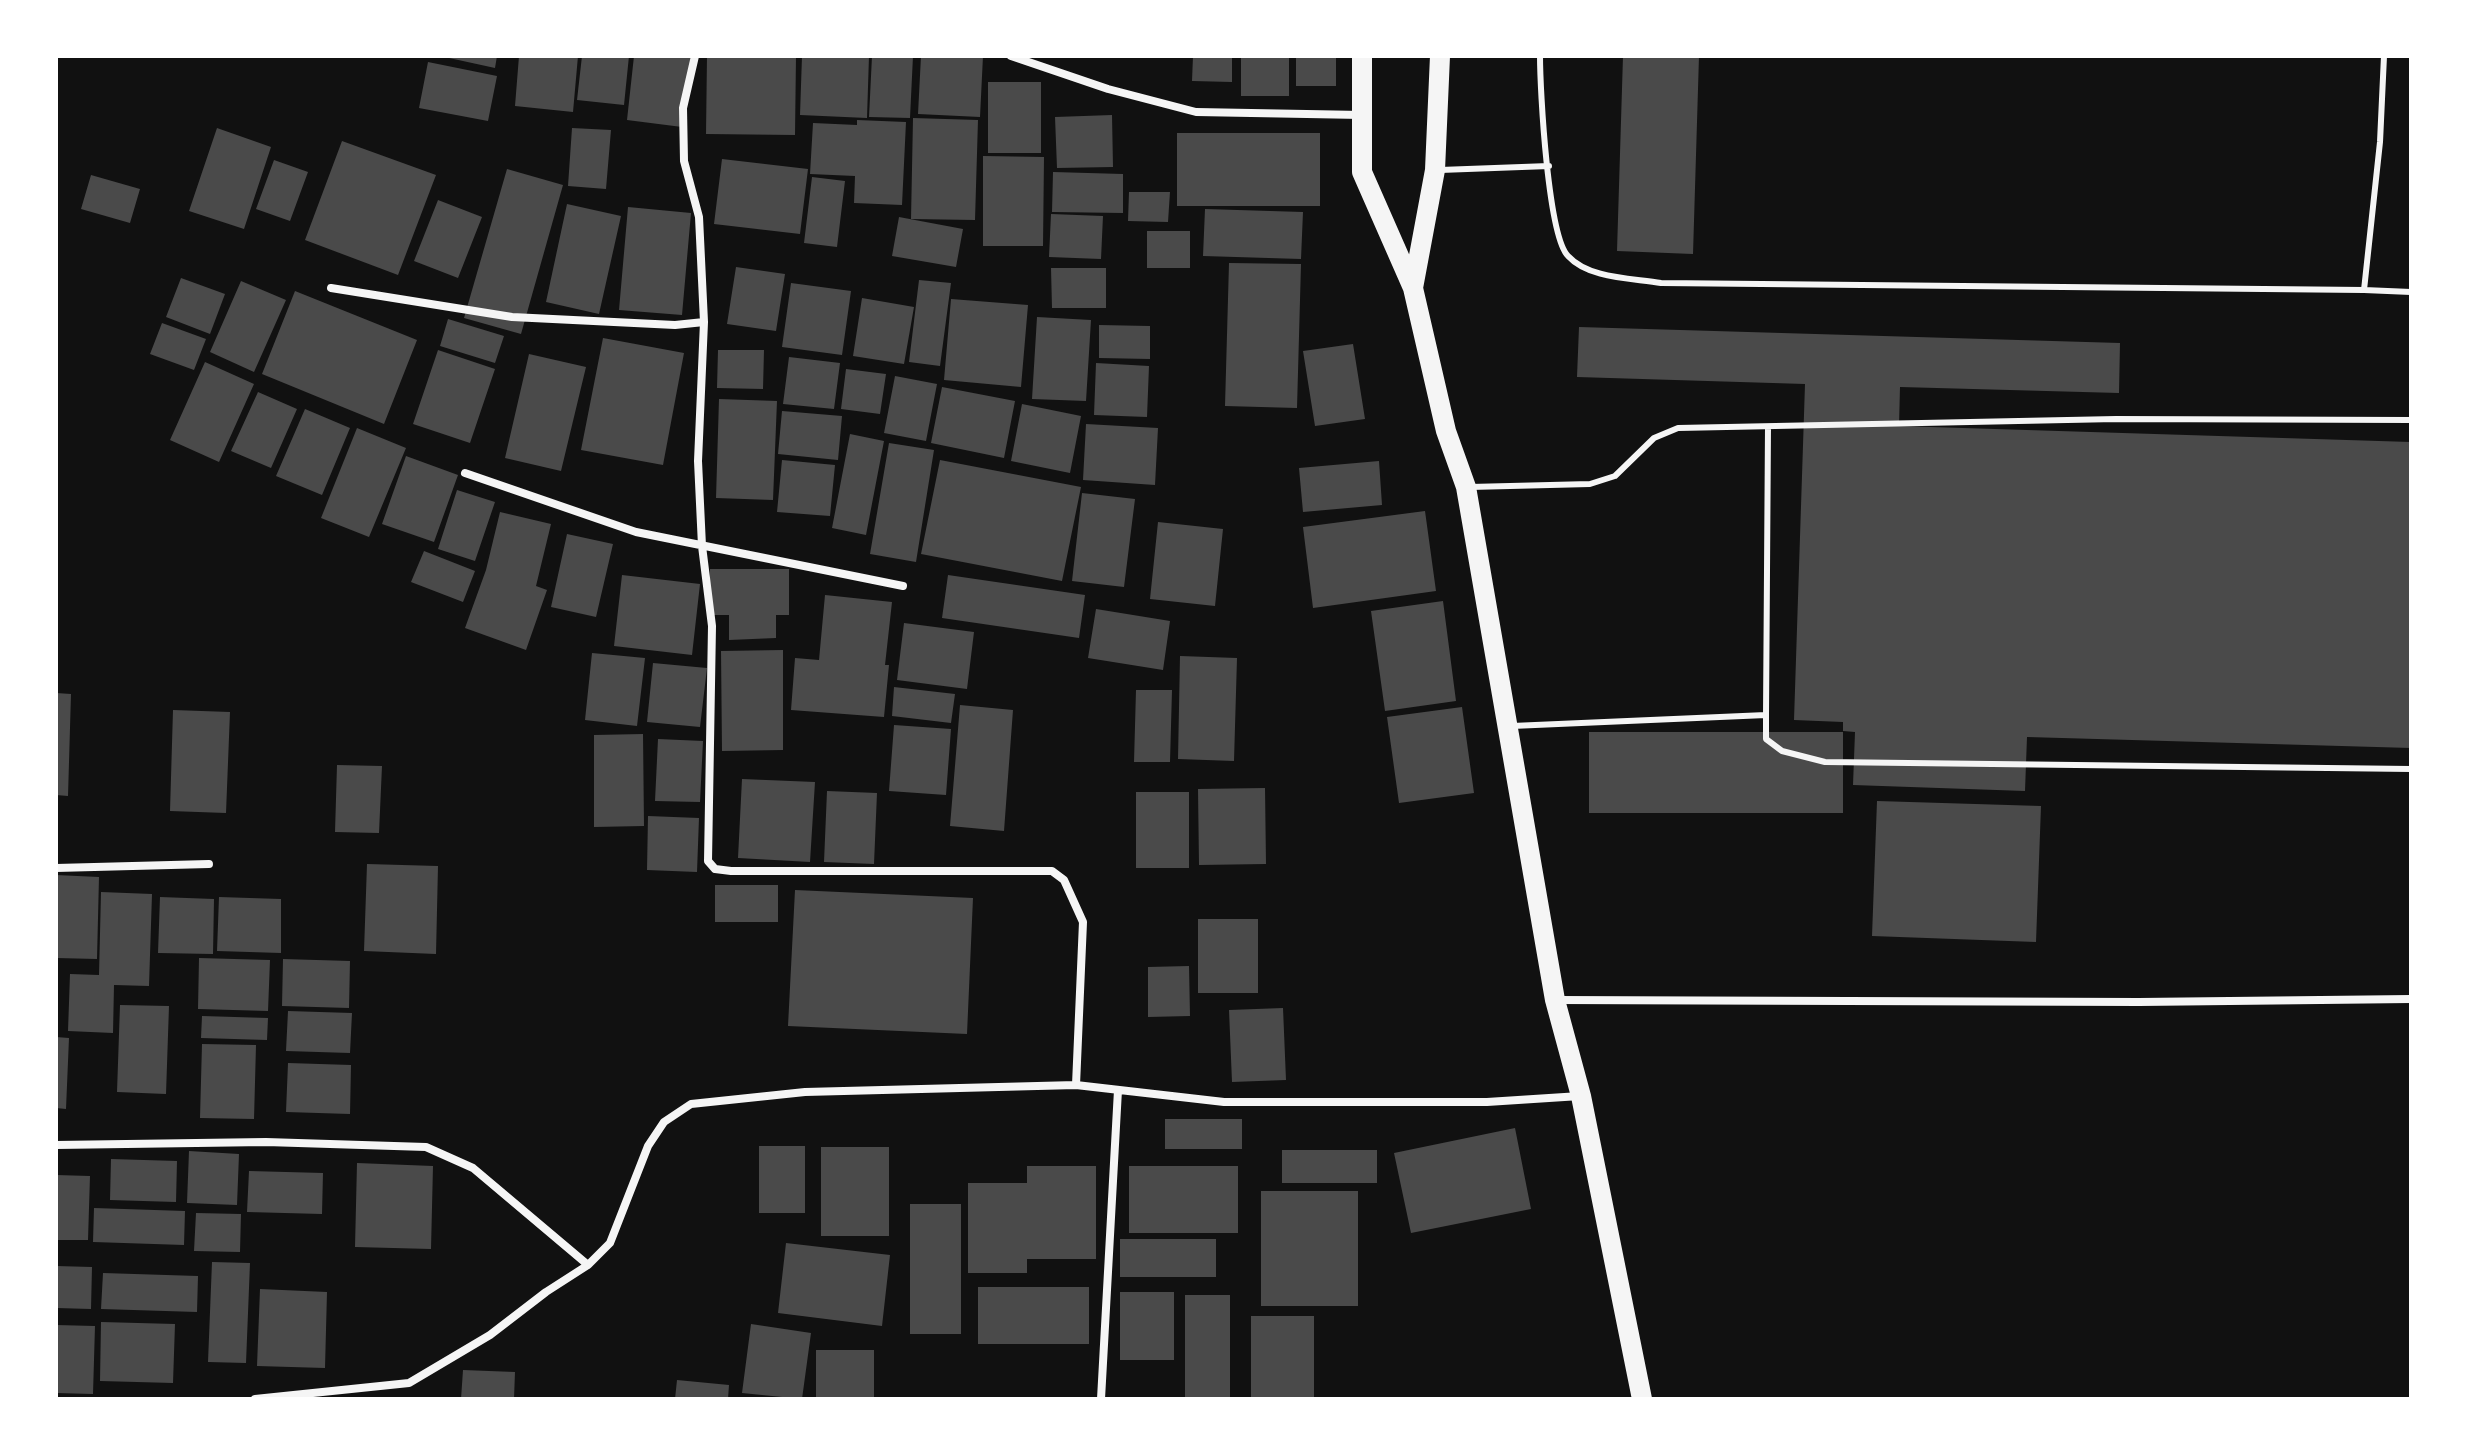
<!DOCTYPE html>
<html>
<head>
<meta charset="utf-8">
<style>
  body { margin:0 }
  #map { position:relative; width:2467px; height:1455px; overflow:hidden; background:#111; font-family:"Archivo Narrow",sans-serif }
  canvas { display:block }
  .frame { position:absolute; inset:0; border:58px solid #fff; pointer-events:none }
</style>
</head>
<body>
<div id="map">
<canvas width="2467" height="1455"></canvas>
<div class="frame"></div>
</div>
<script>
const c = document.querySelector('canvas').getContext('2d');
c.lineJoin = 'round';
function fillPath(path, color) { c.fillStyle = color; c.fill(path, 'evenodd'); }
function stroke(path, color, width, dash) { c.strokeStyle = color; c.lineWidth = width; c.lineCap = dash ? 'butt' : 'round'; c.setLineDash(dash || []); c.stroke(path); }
fillPath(new Path2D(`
  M440,56H497L495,68Z
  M519,56H578L573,112L515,106Z
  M582,56H629L624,105L577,100Z
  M634,56H691L682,127L627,120Z
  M707,56H796L795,135L706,134Z
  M802,56H869L867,118L800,115Z
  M872,56H913L910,118L869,117Z
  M921,56H983L980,117L918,114Z
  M1193,56H1232V82L1192,81Z
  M1241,56H1289V96H1241Z
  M1296,56H1336V86H1296Z
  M1623,56H1699L1693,254L1617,251Z
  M428,62L497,76L488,121L419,108Z
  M988,82H1041V153H988Z
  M1112,115L1113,167L1057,168L1055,117Z
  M913,118L978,120L975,220L911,219Z
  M857,120L906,122L902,205L854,203L855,176L810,174L813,123L857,125Z
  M217,128L271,147L244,229L189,211Z
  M572,128L611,130L606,189L568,186Z
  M1177,133H1320V206H1177Z
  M342,141L436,175L398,275L305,240Z
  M983,156L1044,157L1043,246H983Z
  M722,159L808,169L800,234L714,224Z
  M274,160L308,172L290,221L256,209Z
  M507,169L563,185L521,334L464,318Z
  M1053,172L1123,174V213L1052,212Z
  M91,175L140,189L130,223L81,209Z
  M812,177L845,181L837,247L804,243Z
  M1129,192H1170L1168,222L1128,221Z
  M438,200L482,217L458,278L414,261Z
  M567,204L621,216L599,314L546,302Z
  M628,207L691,213L682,315L619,310Z
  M1205,209L1303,212L1301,259L1203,256Z
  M1051,214L1103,216L1101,259L1049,257Z
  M899,217L963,229L956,267L892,256Z
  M1147,231H1190V268H1147Z
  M1229,263L1301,264L1297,408L1225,406Z
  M736,267L785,274L776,331L727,324Z
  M1051,268H1106V308H1052Z
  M181,278L225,294L210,334L166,317Z
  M919,280L951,283L940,366L909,362Z
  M241,281L286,300L254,372L210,352Z
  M791,283L851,291L842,355L782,347Z
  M295,291L417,340L384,424L262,374Z
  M862,298L914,307L904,364L853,356Z
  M951,299L1028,305L1021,387L944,380Z
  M1037,317L1091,320L1086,401L1032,399Z
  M448,319L504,336L495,363L440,346Z
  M162,323L206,339L194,370L150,354Z
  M1099,325L1150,326V359L1099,358Z
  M1579,327L2120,343L2119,393L1900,387L1899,426L2411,442V748L2027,737L2025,791L1853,785L1855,732L1843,731V722L1794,720L1805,384L1577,377Z
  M603,338L684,353L663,465L581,450Z
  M1353,344L1365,419L1315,426L1303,351Z
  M438,350L495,369L470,443L413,424Z
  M718,350H764L763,389L717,388Z
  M529,354L586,367L561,471L505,458Z
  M789,357L840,363L834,409L783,404Z
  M205,362L254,384L219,462L170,440Z
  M1096,363L1149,366L1147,417L1094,415Z
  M846,369L886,374L880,414L841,409Z
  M895,376L937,384L926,441L884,433Z
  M942,387L1015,401L1004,458L931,443Z
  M258,392L297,409L271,468L231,451Z
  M719,399L777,401L773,500L716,498Z
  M1022,404L1081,416L1070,473L1011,461Z
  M305,409L350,428L322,495L276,476Z
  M782,411L842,416L838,460L778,454Z
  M1086,424L1158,428L1155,485L1083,480Z
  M357,428L406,448L369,537L321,518Z
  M850,434L884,441L866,535L832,528Z
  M889,443L934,450L916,562L870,554Z
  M406,456L458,475L434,542L382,524Z
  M782,460L835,465L830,516L777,512Z
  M940,460L1081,487L1062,581L921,554Z
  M1379,461L1382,505L1303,512L1299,468Z
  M457,490L495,502L475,561L438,549Z
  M1082,493L1135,499L1124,587L1072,581Z
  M1425,511L1436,591L1313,608L1303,527Z
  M500,512L551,524L536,586L547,590L526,650L465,628L486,570Z
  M1158,522L1223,529L1215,606L1150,599Z
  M567,534L613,544L596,617L551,607Z
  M424,551L475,571L463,602L411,582Z
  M710,569H789V615H776V638L729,640V615H710Z
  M622,575L700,584L692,655L614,646Z
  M948,575L1085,595L1079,638L942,618Z
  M825,595L892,602L885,665H889L884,717L791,710L795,658L819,660Z
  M1443,601L1456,701L1385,711L1371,611Z
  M1096,609L1170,621L1163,670L1088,658Z
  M904,623L974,632L967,689L897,680Z
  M783,650V750L722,751L721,651Z
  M592,653L645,658L637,726L585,720Z
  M1180,656L1237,658L1234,761L1178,759Z
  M653,663L707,668L700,727L647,722Z
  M894,687L955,694L951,723L892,716Z
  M1136,690H1172L1170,762H1134Z
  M56,693L71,694L68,796L56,795Z
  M960,705L1013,710L1004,831L950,826Z
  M1462,707L1474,793L1399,803L1387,717Z
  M173,710L230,712L226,813L170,811Z
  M894,725L951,729L946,795L889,791Z
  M1589,732H1843V813H1589Z
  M643,734L644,826L594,827V735Z
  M658,739L703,741L700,802L655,801Z
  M337,765L382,766L379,833L335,832Z
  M742,779L815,782L810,862L738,858Z
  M1265,788L1266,864L1199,865L1198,789Z
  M827,791L877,793L874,864L824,862Z
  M1136,792H1189V868H1136Z
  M1877,801L2041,806L2036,942L1872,936Z
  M648,816L699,818L697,872L647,870Z
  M367,864L438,866L436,954L364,951Z
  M56,875L99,877L97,959L56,958Z
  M715,885H778V922H715Z
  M795,890L973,898L967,1034L788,1026Z
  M101,892L152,894L149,986L114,985L113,1033L68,1031L70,974L99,975Z
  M160,897L214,899L213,954L158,953Z
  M219,897L281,899V953L217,951Z
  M1198,919H1258V993H1198Z
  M199,958L270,960L268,1011L198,1009Z
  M283,959L350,961L349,1008L282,1006Z
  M1189,966L1190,1016L1148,1017V967Z
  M120,1005L169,1006L166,1094L117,1092Z
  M1283,1008L1286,1080L1232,1082L1229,1010Z
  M288,1011L352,1013L350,1053L286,1051Z
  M202,1016L268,1018L267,1040L201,1038Z
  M56,1037L69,1038L66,1109L56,1108Z
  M202,1044L256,1045L254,1119L200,1118Z
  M288,1063L351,1065L350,1114L286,1112Z
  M1165,1119H1242V1149H1165Z
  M1515,1128L1531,1209L1411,1233L1394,1153Z
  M759,1146H805V1213H759Z
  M821,1147H889V1236H821Z
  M1282,1150H1377V1183H1282Z
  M189,1151L239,1154L237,1205L187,1203Z
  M111,1159L177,1161L176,1202L110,1200Z
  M357,1163L433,1166L431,1249L355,1247Z
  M1027,1166H1096V1259H1027V1273H968V1183H1027Z
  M1129,1166H1238V1233H1129Z
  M249,1171L323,1173L322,1214L247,1212Z
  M56,1175L90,1176L88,1240H56Z
  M1261,1191H1358V1306H1261Z
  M910,1204H961V1334H910Z
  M94,1208L185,1211L184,1245L93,1242Z
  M196,1213L241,1214L240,1252L194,1251Z
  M1120,1239H1216V1277H1120Z
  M786,1243L890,1255L882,1326L778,1313Z
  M212,1262L250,1263L246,1363L208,1362Z
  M56,1266L92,1267L91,1309L56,1308Z
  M103,1273L198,1276L197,1312L101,1309Z
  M978,1287H1089V1344H978Z
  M260,1289L327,1292L325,1368L257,1366Z
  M1120,1292H1174V1360H1120Z
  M1185,1295H1230V1399H1185Z
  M1251,1316H1314V1399H1251Z
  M101,1322L175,1324L173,1383L100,1381Z
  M751,1324L811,1333L802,1399L742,1393Z
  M56,1325L95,1326L93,1394L56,1393Z
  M816,1350H874V1399H816Z
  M463,1370L515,1372L514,1399H461Z
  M677,1380L729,1385L728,1399H675Z`), '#4a4a4a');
stroke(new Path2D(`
  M1540,56C1540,90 1548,236 1568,256C1589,279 1632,278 1661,283L2364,290L2380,142L2384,56
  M1440,170L1549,166
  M2364,290L2411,292
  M1470,487L1590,484L1615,476L1654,438L1678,428L2116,419L2411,420
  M1766,715L1768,427
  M1512,726L1766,715V739L1782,751L1825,762L2411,769`), '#f5f5f5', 6);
stroke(new Path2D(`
  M695,56L683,108L684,161L699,217L704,322L698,461L702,546L712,626L708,861L715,869L731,871H1052L1064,880L1083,922L1076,1085
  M1011,56L1108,89L1196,112L1362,115
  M331,288L512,317L675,325L704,322
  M465,473L636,532L903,586
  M56,868L209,864
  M1556,1000L2139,1002L2411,999
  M56,1145L266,1142L426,1147L473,1168L588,1265
  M255,1399L409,1383L490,1335L546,1292L588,1265L610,1243L648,1146L664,1122L691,1104L805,1092L1076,1085L1224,1102H1487L1580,1096
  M1101,1399L1118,1090`), '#f5f5f5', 8);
stroke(new Path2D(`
  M1362,56V172L1413,288L1446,431L1466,487L1555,1000L1581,1096L1642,1399
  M1413,288L1435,170L1440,56`), '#f5f5f5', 20);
</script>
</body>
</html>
